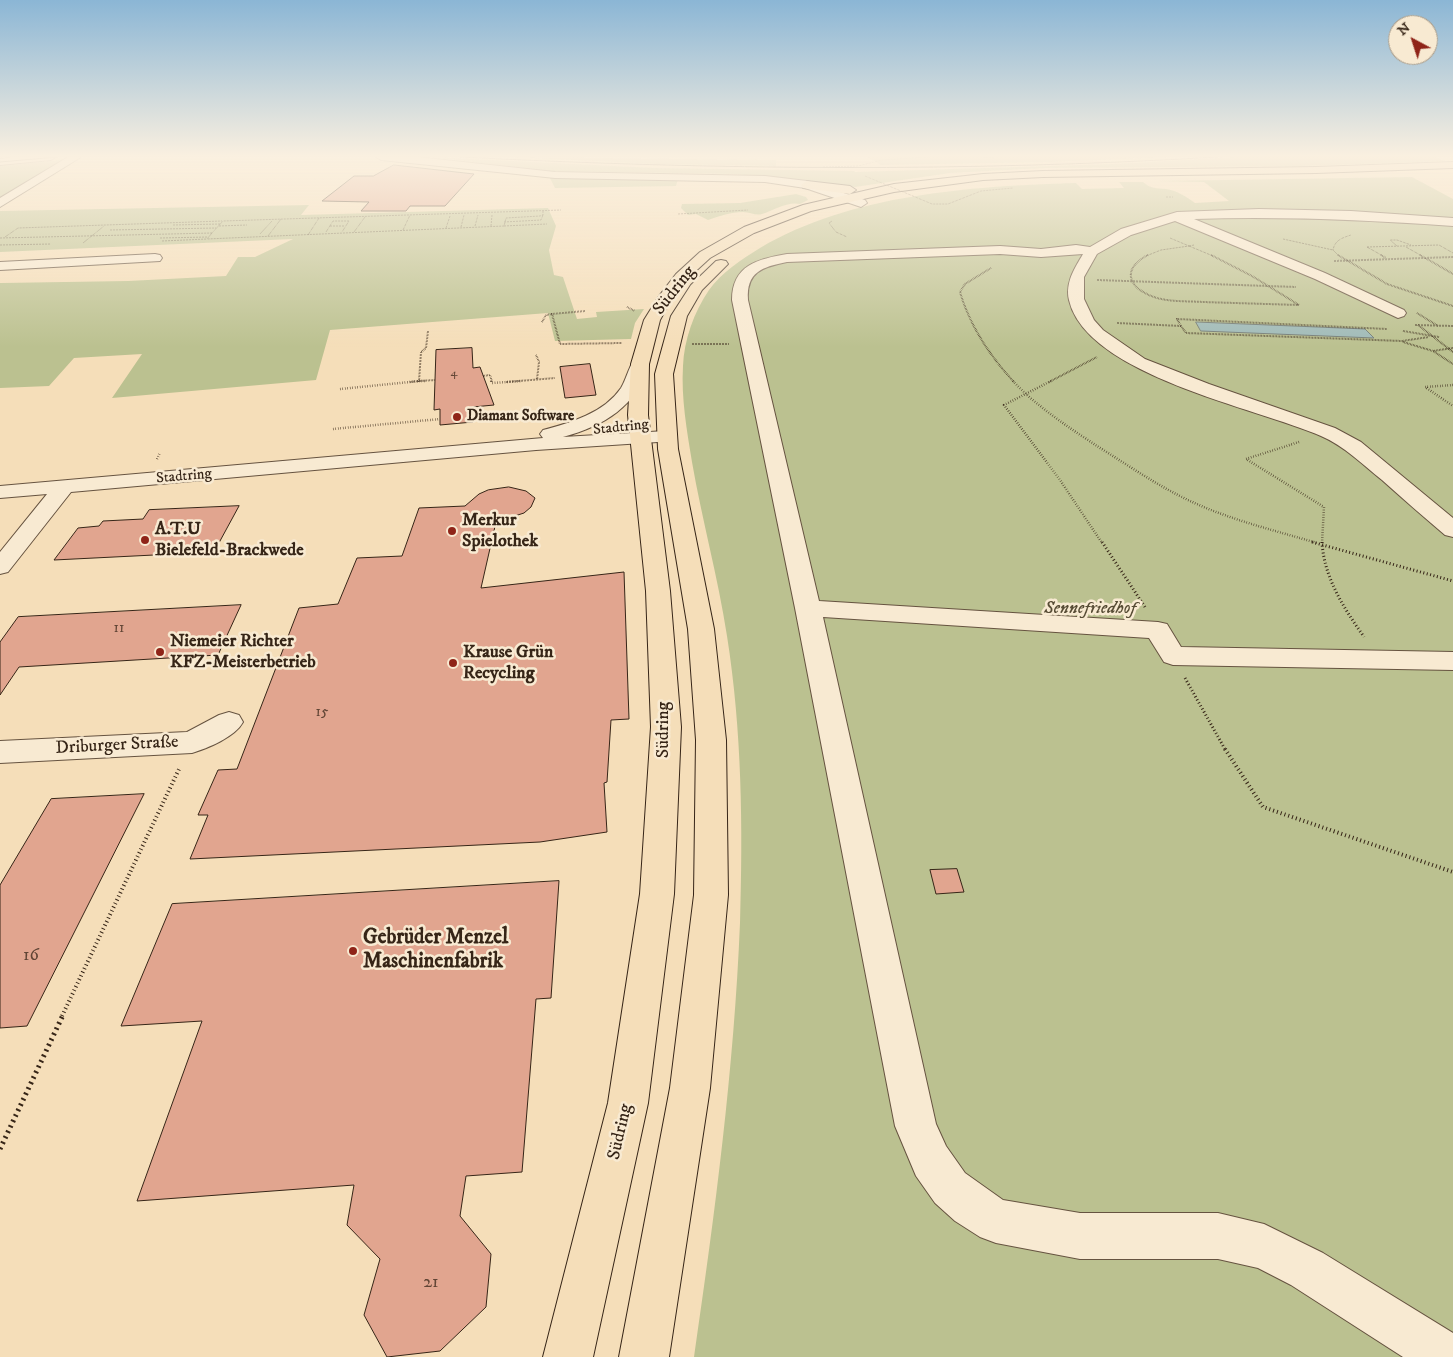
<!DOCTYPE html>
<html>
<head>
<meta charset="utf-8">
<style>
  body { margin:0 }
  #map { position:relative; width:1453px; height:1357px; overflow:hidden; background:#f5deb9; font-family:"IM FELL DW Pica",serif }
  canvas { display:block }
  .north { position:absolute; left:1388px; top:15px; width:50px; height:50px; box-sizing:border-box; background:#f8ead2; border:1px solid #aa9b87; border-radius:50%; rotate:320deg; font-size:14px; font-weight:700; line-height:20px; text-align:center; color:#362517 }
  .north::after { content:''; display:block; margin:auto; width:18px; height:22px; background:#8f2418; clip-path:polygon(50% 0,100% 100%,50% 72%,0 100%) }
</style>
</head>
<body>
<div id="map">
<canvas width="1453" height="1357"></canvas>
<div class="north">N</div>
</div>
<script>
const c = document.querySelector('canvas').getContext('2d');
c.lineJoin = 'round';
function fillPath(path, color) { c.fillStyle = color; c.fill(path, 'evenodd'); }
function stroke(path, color, width, dash) { c.strokeStyle = color; c.lineWidth = width; c.lineCap = dash ? 'butt' : 'round'; c.setLineDash(dash || []); c.stroke(path); }
function write(font, color, halo, rows, align = 'center') {
  c.font = font + ' "IM FELL DW Pica",serif'; c.lineWidth = 5; c.setLineDash([]); c.textBaseline = 'middle'; c.strokeStyle = halo; c.fillStyle = color; for (const [text, x, y, turn = 0] of rows) {
    c.save(); c.translate(x, y); c.rotate((+turn || 0) * Math.PI / 180); c.textAlign = isNaN(turn) ? turn : align; if (halo) c.strokeText(text, 0, 0); c.fillText(text, 0, 0); c.restore();
  }
}
fillPath(new Path2D(`
  M431,157L656,168L854,171L855,172L1113,164L1235,157H1435L1446,161L1302,166L1045,168L950,173L855,187L735,174L550,171Z
  M510,157L776,160V166L657,164Z
  M867,157H1170L1050,162L881,165Z
  M71,159L0,199V166Z
  M1412,177L1453,199V1357H694C715,1213 734,1069 740,923C743,828 742,731 727,636C718,577 702,520 692,462C687,431 681,398 683,366C684,340 694,312 709,290C722,272 741,260 760,248C851,194 973,186 1076,183L1082,189L1124,188L1119,182H1143C1151,189 1156,188 1166,189C1176,190 1187,197 1195,203L1229,201L1204,182L1158,181Z
  M550,178L678,179L676,186L555,188Z
  M796,194L806,197L808,200L800,204C788,201 774,210 762,214C756,216 750,212 743,212C731,212 720,216 708,220L696,214L688,215L681,208L682,204L740,203Z
  M309,205L301,215L548,208L556,226L549,250L554,275L563,277L577,319L597,317L596,312L644,309L635,323L631,339L555,341L548,313L330,330L316,380L112,398L142,354L74,358L49,386L0,388V283L128,281L226,276L238,257H255L293,239L0,252V211Z`), '#bbc190');
const water = new Path2D(`
  M1196,322L1365,329L1374,338L1201,331Z`);
fillPath(water, '#9fbab8');
stroke(water, '#757e78', 1);
const building = new Path2D(`
  M394,165L474,174L445,206H410L406,211H361L369,202L322,201L354,176H373Z
  M472,348L473,368L480,367L494,405L473,407V422L440,425V409L434,410L436,350Z
  M590,364L596,395L565,398L560,367Z
  M509,487L526,491L535,498L531,507L524,513L496,522L481,588L624,572L629,719L611,720L607,782L604,783L607,832L540,842L190,859L208,815H198L218,770L237,769L299,608L338,604L357,558L402,556L419,508L465,506L479,494L488,490Z
  M239,506L214,552L54,560L78,528L99,526L103,521L143,519L149,510Z
  M241,605L218,655L19,667L0,695V642L18,617Z
  M144,794L27,1026L0,1028V885L51,799Z
  M957,869L964,892L936,894L930,870Z
  M559,881L551,998L536,999L522,1172L466,1176L460,1216L491,1254L486,1307L440,1351L387,1357L364,1315L380,1259L347,1225L354,1185L137,1201L202,1021L121,1026L172,904Z`);
fillPath(building, '#e1a58f');
stroke(building, '#362517', 1);
const minor = new Path2D(`
  M13,157H56L51,160L0,165V159Z
  M68,157H81L0,207V198Z
  M376,157H417L555,172L765,176L807,181L865,200L867,203L861,207L805,188L765,182L555,178L381,160Z
  M1259,209L1351,211L1453,218V226C1366,220 1281,216 1194,219L1325,273L1404,310L1406,313L1404,316L1398,318L1315,279L1175,221L1131,235L1097,254L1084,277V299L1094,320L1103,330L1145,359L1209,384L1335,428L1361,442L1453,518V537L1445,535C1424,517 1403,499 1382,480C1362,464 1344,446 1321,436C1257,408 1086,375 1069,300C1065,282 1075,268 1083,254L1041,257L1000,254L787,262C762,267 746,272 748,300L819,601L1158,622L1167,624L1181,647L1453,652V670L1173,665L1164,662L1149,638L823,617L936,1124L946,1146L965,1173L1003,1200L1080,1213H1218L1264,1224L1323,1253L1453,1333V1357H1403L1291,1285L1258,1268L1218,1259H1080L996,1243L980,1237L955,1221L935,1203L916,1176L895,1126L795,608L732,300C732,265 758,259 787,254L1000,246L1041,249L1076,245L1090,247L1121,229L1177,212Z
  M155,254L160,255L162,258L160,261L0,270V262Z
  M640,359L646,360L649,364C637,406 604,426 563,437L666,431L673,433L676,437L673,441L536,450L71,492L8,572L0,574V552L47,494L0,498V486L543,438L540,434L543,430C570,423 604,413 621,388C626,380 628,369 634,360Z
  M229,712L239,715L243,722C235,737 208,748 192,753L0,763V741L187,732L219,715Z`);
const major = new Path2D(`
  M1453,162V168L1316,173L1043,177L983,180L894,192L811,211L754,233L710,258L686,280L671,300L660,320L649,364L648,415L670,591L681,727L674,894L648,1103L593,1357H543L608,1103L640,894L651,727L646,591L628,415L631,364L644,320L659,296L676,274L700,252L744,227L803,205L894,184L983,174L1043,171L1316,167Z
  M807,181L850,186L856,190L850,194L803,188L801,185Z
  M721,260L726,261L728,264L702,290L687,316L673,374L678,449L714,629L726,740L728,895L710,1088L669,1357H619L670,1088L694,895L696,740L688,629L658,449L655,374L671,316L691,285L716,261Z`);
stroke(minor, '#665340', 2);
stroke(major, '#362517', 2);
stroke(new Path2D(`
  M983,157L995,158
  M823,167L858,166L882,160L928,157
  M1166,197H1173
  M678,214L748,210
  M832,221L829,223L836,232L847,237
  M504,222L541,220L543,215
  M173,225L220,224
  M219,226L247,225
  M330,226H345
  M475,226L478,215
  M491,226L492,215
  M504,226L547,224
  M461,227L464,215
  M446,228L450,216
  M110,230L216,228
  M403,230L410,215
  M326,232L333,221H349L342,232
  M354,232L365,217
  M212,233L207,239L504,226L506,218L540,216L543,215V211
  M260,234L272,221
  M308,235L319,218
  M268,236L281,219
  M5,237L18,228L222,221
  M0,238L212,233L223,221L561,210
  M160,238L208,237
  M1170,238L1189,246
  M1283,239L1333,250
  M162,241L207,239
  M83,243L104,226
  M0,245L51,244
  M1189,246L1213,256
  M1189,246L1194,245
  M1397,246L1390,240H1397L1411,245
  M1367,247L1439,245L1453,253
  M1367,247L1383,256
  M1406,247L1422,256
  M1146,256L1161,250L1189,246
  M1339,256L1333,250C1335,240 1342,238 1351,235`), '#362517', 1, [0.5, 1]);
stroke(new Path2D(`
  M1148,255C1119,270 1130,290 1157,298C1172,302 1187,301 1203,302C1235,303 1267,304 1299,305L1252,276L1211,255
  M1338,255L1387,284L1453,306
  M1381,255L1386,258
  M1420,255L1453,274
  M1334,261L1453,257
  M991,268L965,284L960,292C970,326 990,356 1014,382
  M1097,280L1296,287
  M627,307L635,311
  M585,311L552,314L560,344L622,343
  M1417,313L1438,326
  M542,322L546,315L552,314
  M1117,323L1181,326L1177,319L1387,329
  M1415,325L1453,326
  M1418,325L1453,352
  M1181,326L1186,333L1402,341L1429,337
  M428,331L426,348L421,352L419,381L435,380
  M1403,331L1439,337
  M1403,342L1433,351
  M692,344H729
  M1453,348L1433,351L1453,364
  M536,355L539,362L537,379
  M483,376L490,375L492,382
  M410,382L419,381
  M506,382L555,378
  M1049,382L1097,357`), '#362517', 2, [0.5, 1]);
stroke(new Path2D(`
  M419,381H425
  M491,381L492,383L522,381
  M1013,381C1036,406 1068,427 1097,446C1126,464 1155,484 1186,499C1227,519 1273,530 1317,543
  M1051,381L1004,405L1060,480L1102,543
  M1453,385L1425,387L1453,406
  M340,389L419,381
  M333,429L440,419
  M1299,442L1246,459L1324,507L1322,543
  M157,459L160,453`), '#362517', 2.5, [0.5, 2]);
stroke(new Path2D(`
  M1102,542L1145,607
  M1312,542L1453,581
  M1322,542C1324,578 1344,608 1364,637
  M1185,678L1226,751`), '#362517', 3, [1, 2.5]);
stroke(new Path2D(`
  M1225,749L1263,807L1453,872
  M62,1016L180,767`), '#362517', 4, [1, 3]);
stroke(new Path2D(`
  M0,1149L63,1015`), '#362517', 5, [2, 4]);
fillPath(minor, '#f8ead2');
fillPath(major, '#f5deb9');
stroke(new Path2D(`
  M461,157C713,170 965,172 1217,157
  M0,162L57,157`), '#362517', 1);
stroke(new Path2D(`
  M865,176L932,204H948L981,191L1013,188`), '#362517', 1, [0.5, 1]);
const sky = c.createLinearGradient(0, 0, 0, 347);
sky.addColorStop(0, '#8bb6d5');
sky.addColorStop(0.45, '#faf0e0');
sky.addColorStop(1, '#faf0e000');
c.fillStyle = sky;
c.fillRect(0, 0, 1453, 347);
for (const [x, y, r, color] of [
  [457,417,5,"#8f2418"],
  [452,531,5,"#8f2418"],
  [145,540,5,"#8f2418"],
  [160,652,5,"#8f2418"],
  [453,663,5,"#8f2418"],
  [353,951,5,"#8f2418"]
]) { const dot = new Path2D(); dot.arc(x, y, r, 0, 2 * Math.PI); c.fillStyle = color; c.fill(dot); stroke(dot, '#f8ead2', 2); }
write('12px', '#614535', null, [
  ["4",454,374]
]);
write('bold 15px', '#362517', '#f8ead2', [
  ["Diamant Software",467,417]
], 'left');
write('15px', '#362517', '#f8ead2', [
  ["Stadtring",621,428,-6],
  ["Stadtring",184,477,-5]
]);
write('15px', '#614535', null, [
  ["11",119,629],
  ["15",322,713]
]);
write('18px', '#362517', '#f8ead2', [
  ["Südring",675,291,-52],
  ["Südring",664,730,-90],
  ["Driburger Straße",117,746,-3],
  ["Südring",621,1132,-77]
]);
write('bold 18px', '#362517', '#f8ead2', [
  ["Merkur",462,521],
  ["Spielothek",462,542],
  ["A.T.U",155,530],
  ["Bielefeld-Brackwede",155,551],
  ["Niemeier Richter",170,642],
  ["KFZ-Meisterbetrieb",170,663],
  ["Krause Grün",463,653],
  ["Recycling",463,674]
], 'left');
write('italic 18px', '#574c35', '#f8ead2', [
  ["Sennefriedhof",1090,609]
]);
write('18px', '#614535', null, [
  ["16",31,956],
  ["21",431,1283]
]);
write('bold 21px', '#362517', '#f8ead2', [
  ["Gebrüder Menzel",363,939],
  ["Maschinenfabrik",363,963]
], 'left');
</script>
</body>
</html>
